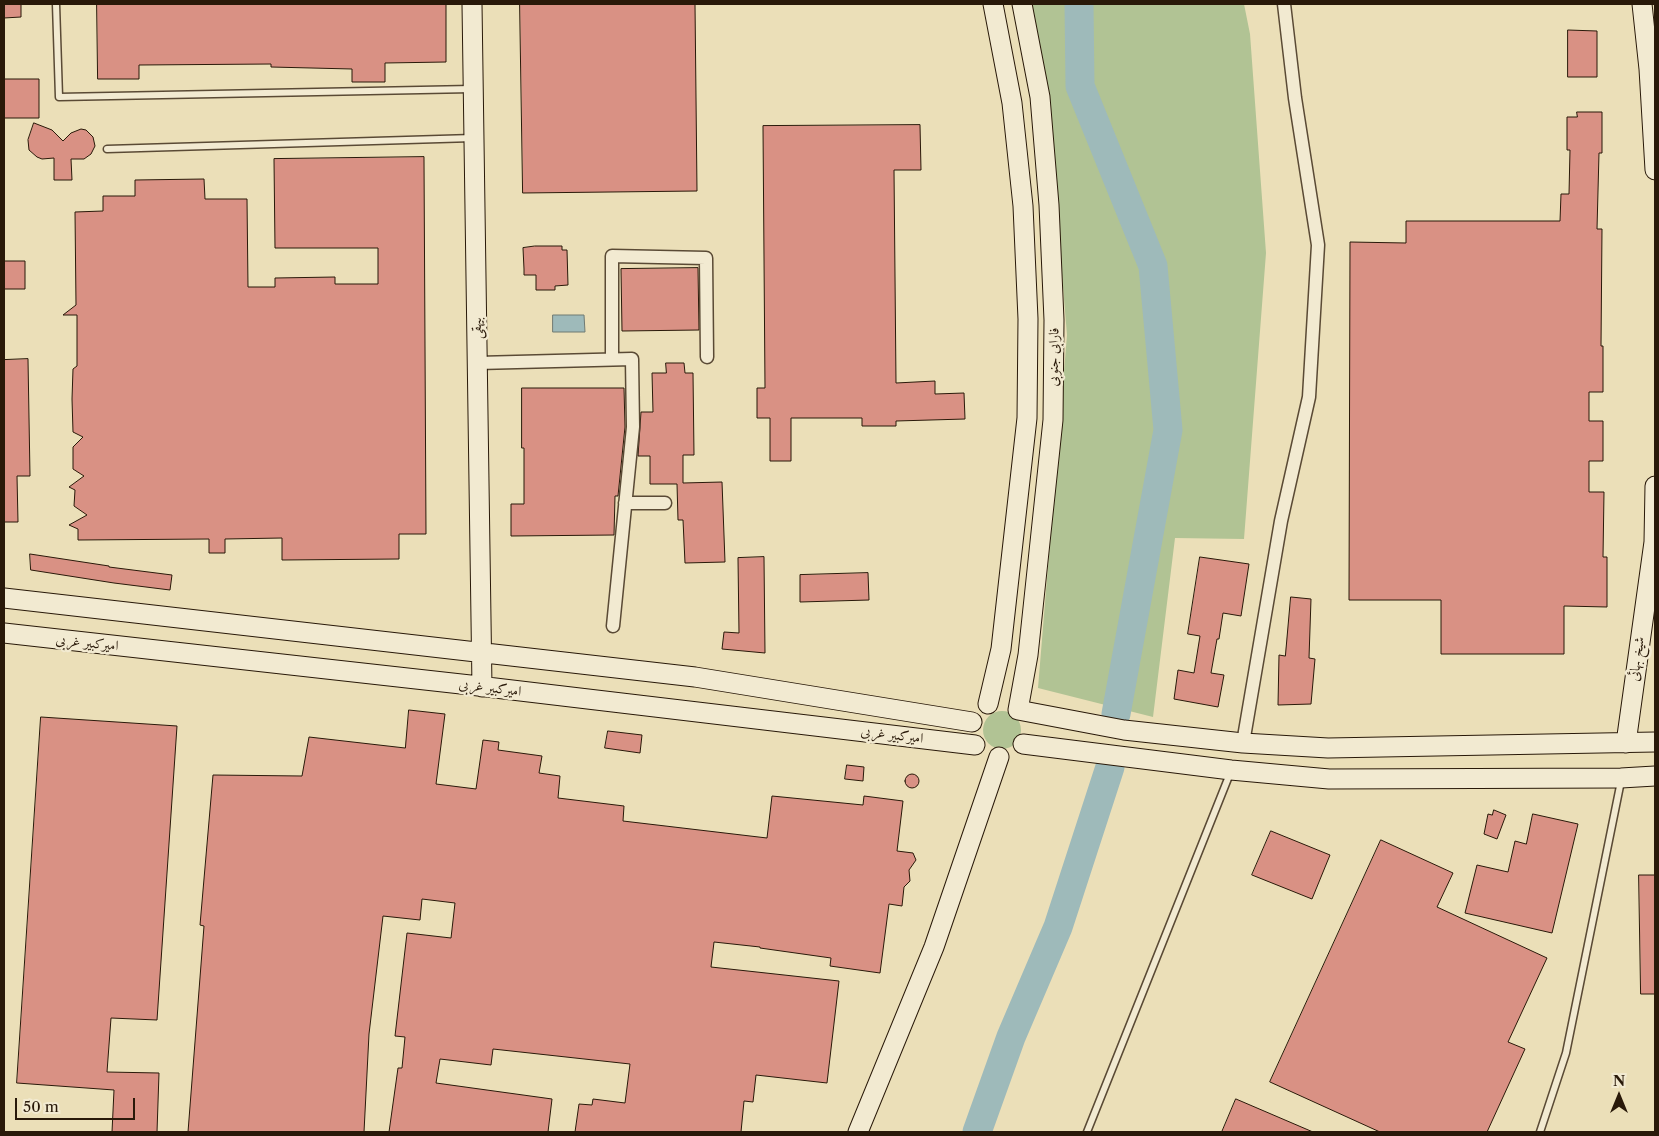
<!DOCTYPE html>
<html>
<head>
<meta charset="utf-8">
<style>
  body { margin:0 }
  #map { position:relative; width:1659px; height:1136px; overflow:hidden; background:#ebdfb8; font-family:"Libre Caslon Text",serif }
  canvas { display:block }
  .frame { position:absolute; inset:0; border:5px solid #291909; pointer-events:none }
  .north { position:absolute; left:1594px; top:1071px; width:50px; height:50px; -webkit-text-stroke:4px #f2ead1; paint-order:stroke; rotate:0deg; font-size:14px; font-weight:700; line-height:20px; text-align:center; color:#291909 }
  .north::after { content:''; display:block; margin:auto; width:18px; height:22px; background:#291909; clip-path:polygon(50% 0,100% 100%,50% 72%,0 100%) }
  .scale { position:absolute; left:15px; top:1098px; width:120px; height:22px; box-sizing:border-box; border:2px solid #291909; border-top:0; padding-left:6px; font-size:15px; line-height:18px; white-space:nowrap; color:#291909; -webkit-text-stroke:4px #f2ead1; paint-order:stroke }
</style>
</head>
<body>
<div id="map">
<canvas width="1659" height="1136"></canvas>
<div class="frame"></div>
<div class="north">N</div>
<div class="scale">50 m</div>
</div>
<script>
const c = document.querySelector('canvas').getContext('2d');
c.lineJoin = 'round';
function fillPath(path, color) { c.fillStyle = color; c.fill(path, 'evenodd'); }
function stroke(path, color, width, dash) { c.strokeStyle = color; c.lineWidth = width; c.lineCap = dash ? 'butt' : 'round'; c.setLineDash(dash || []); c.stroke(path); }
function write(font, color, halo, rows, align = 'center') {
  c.font = font + ' "Libre Caslon Text",Amiri,serif'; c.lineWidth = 5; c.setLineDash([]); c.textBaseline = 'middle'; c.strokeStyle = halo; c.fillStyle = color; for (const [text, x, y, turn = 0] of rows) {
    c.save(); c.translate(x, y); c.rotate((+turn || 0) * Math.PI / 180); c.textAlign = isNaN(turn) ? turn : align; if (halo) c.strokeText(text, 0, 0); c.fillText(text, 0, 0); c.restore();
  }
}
fillPath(new Path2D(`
  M1031,4H1244L1250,34L1266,253L1244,539L1175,538L1153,717L1038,688L1067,335L1052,155Z
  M983 730a19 19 0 1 1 38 0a19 19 0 1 1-38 0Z`), '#b1c394');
const water = new Path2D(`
  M553,315H584L585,332H553Z`);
fillPath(water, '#9ebaba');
stroke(water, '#6f7a73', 1);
stroke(new Path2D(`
  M1079,4L1080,86L1153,266L1168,430L1116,714
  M977,1132L1011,1037L1058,927L1110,767`), '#9ebaba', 29);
const building = new Path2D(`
  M4,4H21V17L4,18Z
  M97,4H446V62L385,63V82H352V69L271,67V64L139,65V79H98Z
  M520,4H695L697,191L523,193Z
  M1568,30L1597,31V77H1568Z
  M4,79H39V118H4Z
  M1577,112H1602V153H1599L1597,229H1602L1601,346H1603V392H1589V421H1603V461H1589V492H1604L1603,557H1607V607L1564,606V654H1441V600H1349L1350,242L1406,243V221H1560L1561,194H1569L1570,150H1567V117H1577Z
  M34,123L52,130L63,141L71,133L81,129L86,130L93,137L95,146L91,154L84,159H71L72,180H54V158L42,159L37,157L29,150L28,140Z
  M920,125L921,170H894L896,383L935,381V394L964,393L965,419L896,421V426H862V418H791V461H770V418H757V388H765L763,126Z
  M424,157L426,534H399V559L282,560V538L225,539V553H209V539L78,540V529L69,525L87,515L74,506L75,490L69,487L84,476L73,469V447L83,437L73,432L72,399L73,369L77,366V315H63L76,305L75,212L103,211V196H135V180L204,179L205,199H247L248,287H275V278L335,277V284H378V248H275L274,159Z
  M535,246H562V250H567L568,285L555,286V290H536V275H524V269L523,248Z
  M4,261H25V289H4Z
  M698,268L699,330L622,331L621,269Z
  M28,359L30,476H17L18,522H4V360Z
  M666,363H684L685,373H693L694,455H683V483L722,482L725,562L685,563L683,520H678L677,484H650V456H638L641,412H653L652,373H666Z
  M522,388H624L625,427L618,496H615L614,535L511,536V504H524V448H522Z
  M30,554L109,566V567L172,575L170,590L114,583L31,570Z
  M764,557L765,653L722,649L724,632L739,633L738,558Z
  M1200,557L1249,564L1241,616L1223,613L1219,639H1217L1211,673L1224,675L1218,707L1174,699L1178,670L1194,673L1200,636L1188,634Z
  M868,573L869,600L800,602V575Z
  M1291,597L1311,599L1309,658L1315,659L1311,704L1278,705L1279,655L1285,656Z
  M409,710L445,714L436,784L476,789L483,740L499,742L498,750L542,756L539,773L560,776L558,798L624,806L623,821L767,838L772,796L863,805L864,796L903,801L897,851L913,853L916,860L909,870L910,881L904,887L902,906L889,904L880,973L830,966L831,958L760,948V947L714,942L711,967L839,981L827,1083L756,1075L753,1102L744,1101L741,1132H575L579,1104L592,1105L593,1099L625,1103L630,1064L493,1049L491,1065L440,1059L436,1083L552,1099L548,1132H389L398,1068H402L405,1037L395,1036L407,933L451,938L455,903L422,899L420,920L383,916L369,1034L364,1132H188L204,926L200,925L213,775L302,776L309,737L405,748Z
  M41,717L177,726L157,1020L111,1018L107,1072L159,1073L157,1132H112L114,1090L17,1083Z
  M608,731L642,735L640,753L605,748Z
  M847,765L864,767L863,781L845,779Z
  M905 781a7 7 0 1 1 14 0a7 7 0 1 1-14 0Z
  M1494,810L1506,815L1497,839L1484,834L1488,814L1492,815Z
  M1533,814L1578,824L1552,933L1465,913L1477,865L1508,872L1515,841L1526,844Z
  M1271,831L1330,855L1312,899L1252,875Z
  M1381,840L1453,873L1437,907L1547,958L1508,1042L1525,1049L1487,1132H1380L1270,1082Z
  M1639,875H1655V994H1641Z
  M1236,1099L1313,1132H1222Z`);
fillPath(building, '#d99184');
stroke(building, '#291909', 1);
const lane = new Path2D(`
  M56,4L59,97L472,89
  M107,149L473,138
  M1087,1132L1231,771
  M1540,1132L1566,1053L1621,781`);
const street = new Path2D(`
  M612,359V256L706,258L707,357
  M478,363L632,359L633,427L613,626
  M625,503H665
  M1243,743L1281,521L1309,397L1318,245L1295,98L1284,4`);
const secondary = new Path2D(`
  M472,4L482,687
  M1022,4L1040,97L1049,205L1054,320L1053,420L1028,655L1018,710L1124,730L1243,743L1328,748L1655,742
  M1642,4L1649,69L1655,170
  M4,598L695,677L972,722
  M4,633L470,685L975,745
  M988,704L1001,649L1027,418L1028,319L1023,206L1012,103L993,4
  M1626,743L1654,542L1655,486
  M1023,744L1231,770L1329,779L1621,778L1655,776
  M858,1132L934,947L999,757`);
stroke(lane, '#5a4a35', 9);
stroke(street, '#5a4a35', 15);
stroke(secondary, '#291909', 21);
stroke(lane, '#f2ead1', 6);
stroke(street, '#f2ead1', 12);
stroke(secondary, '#f2ead1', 19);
write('14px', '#291909', '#f2ead1', [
  ["بیهقی",477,328,-91],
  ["فارابی جنوبی",1054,357,-89],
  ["امیرکبیر غربی",87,643,6],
  ["شیخ بهائی",1637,659,-82],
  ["امیرکبیر غربی",490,688,7],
  ["امیرکبیر غربی",892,735,7]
]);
</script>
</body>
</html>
